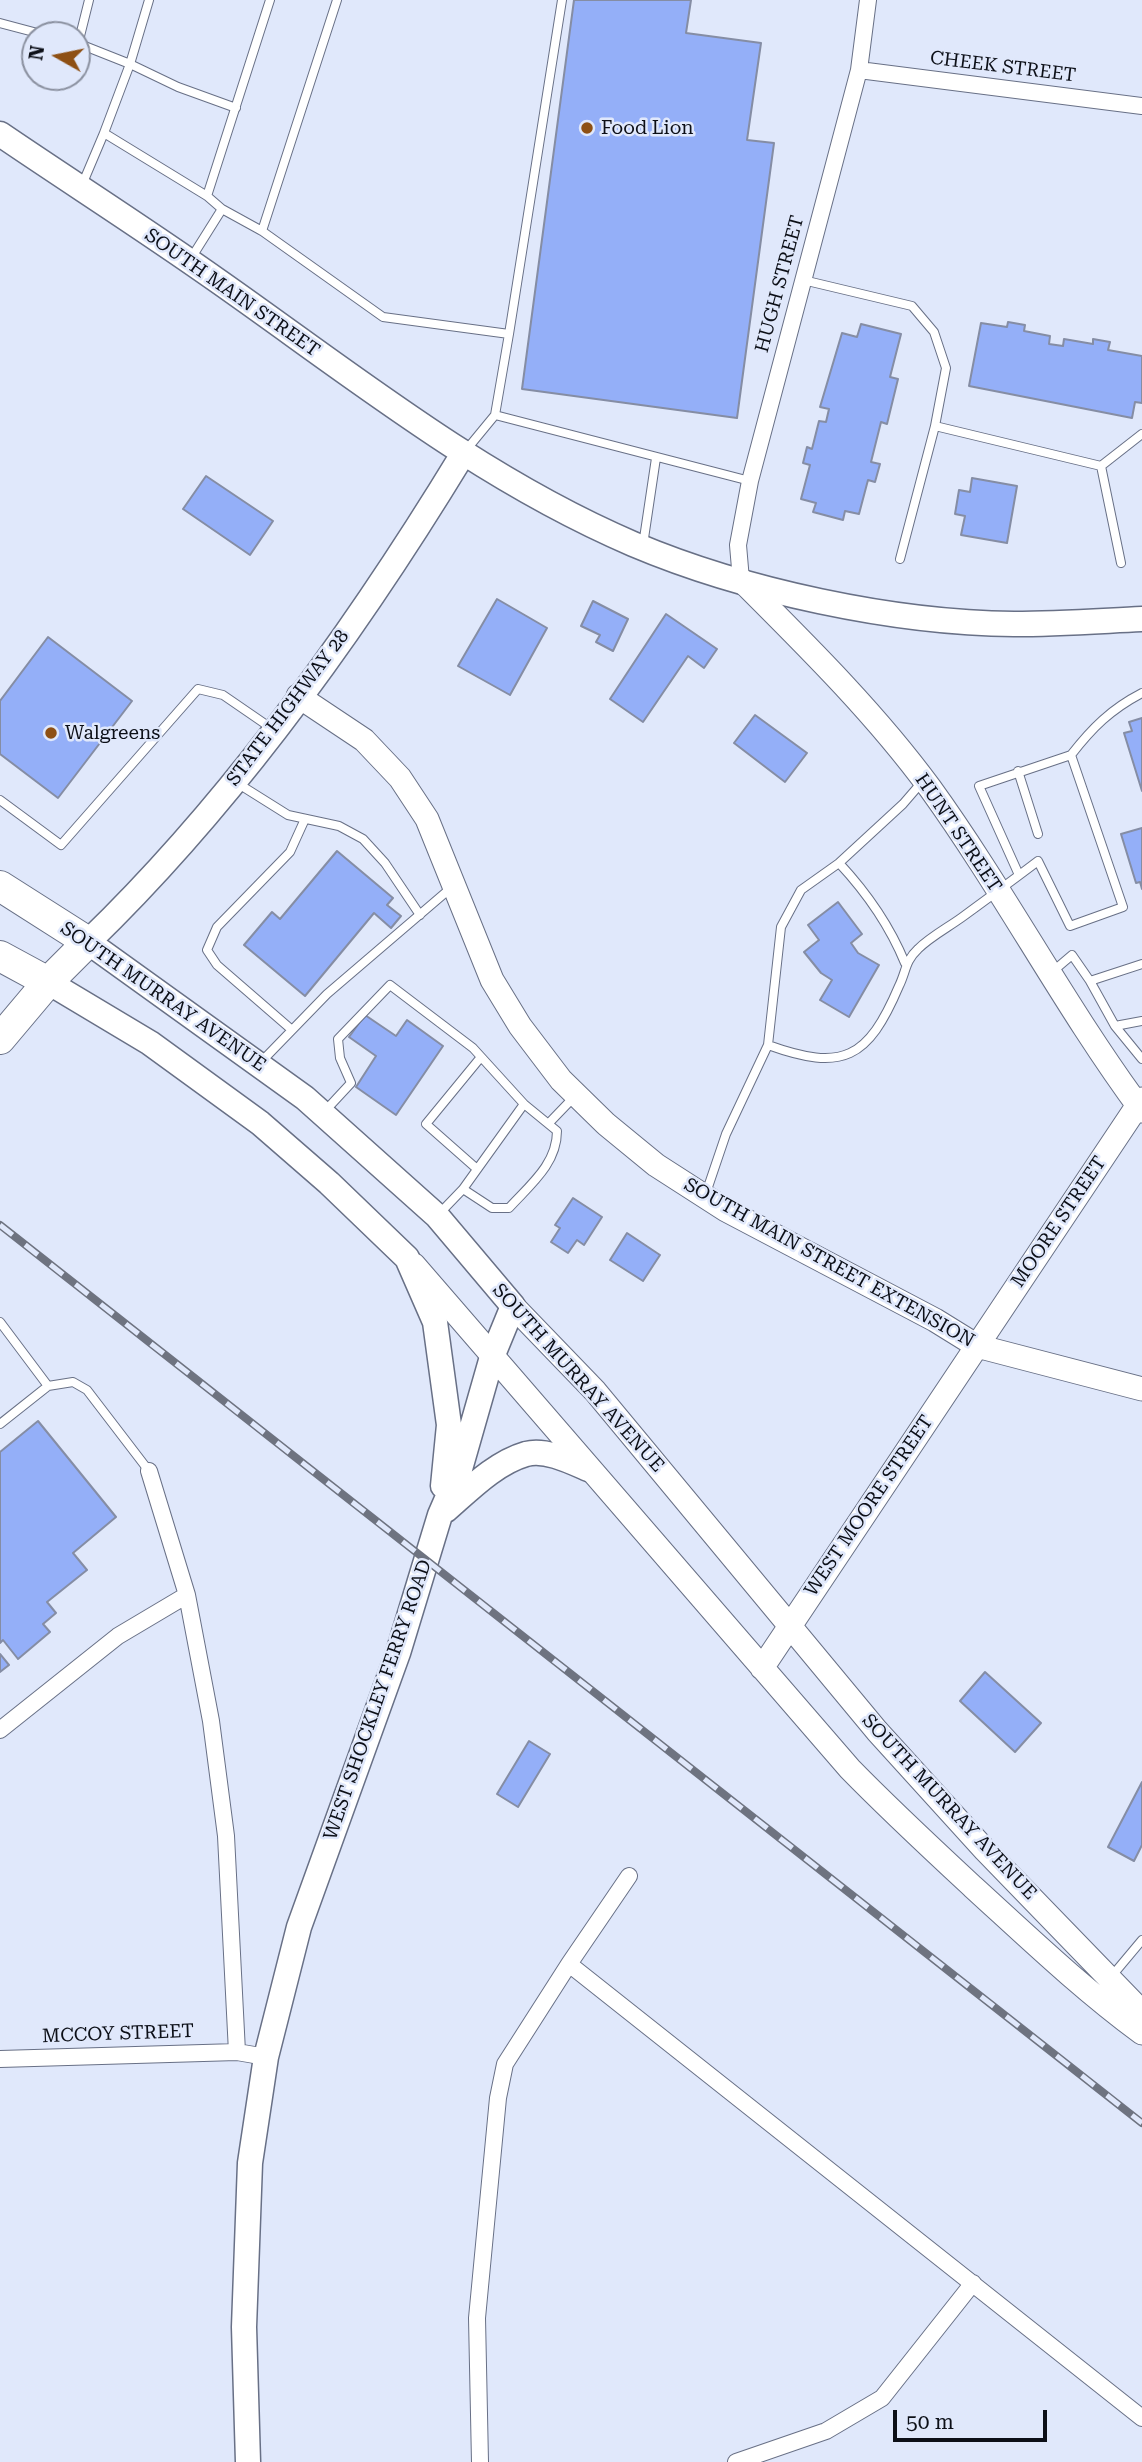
<!DOCTYPE html>
<html>
<head>
<meta charset="utf-8">
<style>
  body { margin:0 }
  #map { position:relative; width:1142px; height:2462px; overflow:hidden; background:#e0e8fb; font-family:"Roboto Serif",serif }
  canvas { display:block }
  .north { position:absolute; left:21px; top:21px; width:70px; height:70px; box-sizing:border-box; background:#e0e8fb; border:2px solid #8b91a0; border-radius:50%; rotate:279deg; font-size:19px; font-weight:700; line-height:28px; text-align:center; color:#0c0f17 }
  .north::after { content:''; display:block; margin:auto; width:24px; height:32px; background:#8e5014; clip-path:polygon(50% 0,100% 100%,50% 72%,0 100%) }
  .scale { position:absolute; left:893px; top:2410px; width:154px; height:32px; box-sizing:border-box; border:4px solid #0c0f17; border-top:0; padding-left:9px; font-size:21px; line-height:24px; white-space:nowrap; color:#0c0f17; -webkit-text-stroke:5px #e0e8fb; paint-order:stroke }
</style>
</head>
<body>
<div id="map">
<canvas width="1142" height="2462"></canvas>
<div class="north">N</div>
<div class="scale">50 m</div>
</div>
<script>
const c = document.querySelector('canvas').getContext('2d');
c.lineJoin = 'round';
function fillPath(path, color) { c.fillStyle = color; c.fill(path, 'evenodd'); }
function stroke(path, color, width, dash) { c.strokeStyle = color; c.lineWidth = width; c.lineCap = dash ? 'butt' : 'round'; c.setLineDash(dash || []); c.stroke(path); }
function write(font, color, halo, rows, align = 'center') {
  c.font = font + ' "Roboto Serif",serif'; c.lineWidth = 5; c.setLineDash([]); c.textBaseline = 'middle'; c.strokeStyle = halo; c.fillStyle = color; for (const [text, x, y, turn = 0] of rows) {
    c.save(); c.translate(x, y); c.rotate((+turn || 0) * Math.PI / 180); c.textAlign = isNaN(turn) ? turn : align; if (halo) c.strokeText(text, 0, 0); c.fillText(text, 0, 0); c.restore();
  }
}
const building = new Path2D(`
  M574,0H691L686,33L761,43L747,140L774,143L737,418L522,389Z
  M1008,322L1025,325L1024,331L1050,336L1049,344L1063,346L1064,339L1093,344V339L1110,342L1108,350L1142,356V403L1135,402L1132,418L969,386L981,323L1007,327Z
  M861,324L901,334L890,377L898,379L887,424L881,422L871,462L880,464L875,482L868,480L859,514L845,511L843,520L813,512L816,503L801,499L810,465L803,463L807,447L812,449L819,421L826,422L829,409L820,407L842,333L857,337Z
  M206,476L273,521L250,555L183,509Z
  M972,478L1017,486L1007,543L961,535L965,516L955,514L959,490L970,492Z
  M497,599L547,628L510,695L458,666Z
  M593,601L628,619L613,651L596,642L600,635L581,626Z
  M666,614L717,649L704,668L688,656L643,722L610,699Z
  M48,637L132,701L58,798L0,754V701Z
  M755,715L807,753L785,782L734,743Z
  M1142,718V791L1124,733L1132,731L1129,722Z
  M1142,828V889L1140,882L1136,883L1121,834Z
  M337,851L393,898L387,905L401,916L391,928L374,913L305,996L244,945L272,912L280,919Z
  M838,902L862,934L851,943L858,953L879,965L849,1017L820,1000L832,980L821,973L804,952L819,940L808,925Z
  M365,1015L396,1036L407,1020L443,1046L396,1115L356,1087L376,1056L349,1037Z
  M573,1198L602,1217L584,1245L577,1240L568,1253L551,1242L560,1228L555,1225Z
  M627,1233L660,1255L643,1281L610,1260Z
  M38,1421L116,1517L73,1553L87,1570L47,1602L56,1613L43,1624L50,1632L18,1659L3,1640L0,1643V1452Z
  M0,1654L9,1665L0,1672Z
  M985,1672L1041,1723L1015,1752L960,1701Z
  M529,1741L550,1754L518,1807L497,1794Z
  M1142,1782V1845L1134,1861L1108,1847Z`);
fillPath(building, '#94aff8');
stroke(building, '#858da4', 2);
const lane = new Path2D(`
  M149,0L130,64L178,87L236,108
  M0,23L45,35
  M77,43L130,64L104,133L207,196L222,209L262,231L383,317L509,334L495,415L467,449
  M78,44L89,0
  M82,185L104,133
  M207,196L270,0
  M262,231L337,0
  M190,260L222,209
  M803,280L912,306L934,332L946,368L935,426L1101,466L1142,434
  M509,334L562,0
  M495,415L750,481
  M1101,466L1121,563
  M643,545L656,458
  M900,559L935,426
  M1071,755C1092,728 1111,709 1142,693
  M1018,771L1038,834
  M237,783L288,815L339,826L363,839L385,863L420,915
  M0,800L61,845L198,689L223,695L271,728
  M839,863C867,893 889,924 905,963
  M1052,972L1072,955L1090,981L1142,964
  M1090,981L1115,1026L1142,1021
  M1115,1026L1142,1059
  M292,1030L217,965L207,950L217,927L290,852L305,819
  M768,1045C843,1072 868,1059 899,986C906,972 905,961 918,949C930,937 947,928 961,918C987,899 1013,880 1038,861L1070,926L1123,907L1071,755L979,786L1019,875
  M261,1062L327,994L452,887
  M325,1111L351,1083L340,1058L338,1039L390,985L473,1048L524,1104
  M549,1123L574,1097
  M477,1169L426,1124L481,1057
  M706,1193L726,1134L768,1045L781,927L801,890L839,863L903,804L922,782
  M438,1215L463,1189L524,1104L557,1131C557,1164 530,1185 509,1208H492L463,1189
  M0,1322L48,1386L0,1424
  M48,1386L73,1382L87,1390L149,1471
  M1111,1977L1142,1940`);
const street = new Path2D(`
  M859,70L1142,106
  M741,580L738,545L750,481L859,70L868,0
  M149,1471L187,1595L211,1721L226,1836L237,2052L266,2057
  M0,1730L118,1636L187,1595
  M569,1964L629,1876
  M0,2059L237,2052
  M480,2462L477,2318L498,2098L505,2064L569,1964L1142,2418
  M736,2462L826,2431L882,2398L973,2283`);
const secondary = new Path2D(`
  M741,580C806,645 875,713 930,788C1005,892 1065,1007 1142,1111
  M298,696L364,740L400,778L427,819L492,980L520,1026L561,1080L606,1124L656,1165L726,1210L935,1320L977,1346L1142,1389
  M414,1265L850,1769C890,1810 931,1848 973,1887C1029,1938 1081,1988 1142,2033
  M513,1306L595,1391L877,1731L985,1850L1142,2012
  M762,1668L1142,1099`);
const primary = new Path2D(`
  M0,134C72,183 146,230 218,281C352,375 481,479 633,544C744,591 894,623 1014,624C1057,624 1099,621 1142,619
  M48,982L150,1043L260,1123L329,1183L407,1258L435,1322L449,1425L443,1486
  M446,1510C469,1490 495,1463 526,1454C546,1449 570,1461 588,1469
  M248,2462L244,2327L250,2163L266,2057L299,1927L398,1653L440,1515L460,1469L492,1357L513,1306L437,1216L305,1098L88,942C232,803 359,625 463,454`);
const highway = new Path2D(`
  M0,886L88,942L48,982L0,1039
  M0,956L48,982`);
stroke(lane, '#687086', 10);
stroke(street, '#687086', 18);
stroke(secondary, '#687086', 25);
stroke(primary, '#687086', 27);
stroke(highway, '#687086', 32);
stroke(lane, '#fff', 8);
stroke(street, '#fff', 16);
stroke(secondary, '#fff', 23);
stroke(primary, '#fff', 24);
stroke(highway, '#fff', 30);
const rail = new Path2D(`
  M0,1225L1142,2123`);
stroke(rail, '#6e7380', 8);
stroke(rail, '#e0e8fb', 5, [16]);
for (const [x, y, r, color] of [
  [587,128,7,"#8e5014"],
  [51,733,7,"#8e5014"]
]) { const dot = new Path2D(); dot.arc(x, y, r, 0, 2 * Math.PI); c.fillStyle = color; c.fill(dot); stroke(dot, '#e0e8fb', 2.5); }
write('19px', '#0c0f17', '#e0e8fb', [
  ["CHEEK STREET",1003,67,7],
  ["HUGH STREET",780,284,-75],
  ["SOUTH MAIN STREET",232,293,35],
  ["STATE HIGHWAY 28",288,708,-53],
  ["HUNT STREET",958,833,56],
  ["SOUTH MURRAY AVENUE",163,997,35],
  ["MOORE STREET",1059,1222,-56],
  ["SOUTH MAIN STREET EXTENSION",829,1263,29],
  ["SOUTH MURRAY AVENUE",578,1378,48],
  ["WEST MOORE STREET",869,1506,-56],
  ["WEST SHOCKLEY FERRY ROAD",378,1700,-71],
  ["SOUTH MURRAY AVENUE",949,1807,47],
  ["MCCOY STREET",118,2034,-2]
]);
write('19px', '#0c0f17', '#e0e8fb', [
  ["Food Lion",601,128],
  ["Walgreens",65,733]
], 'left');
</script>
</body>
</html>
